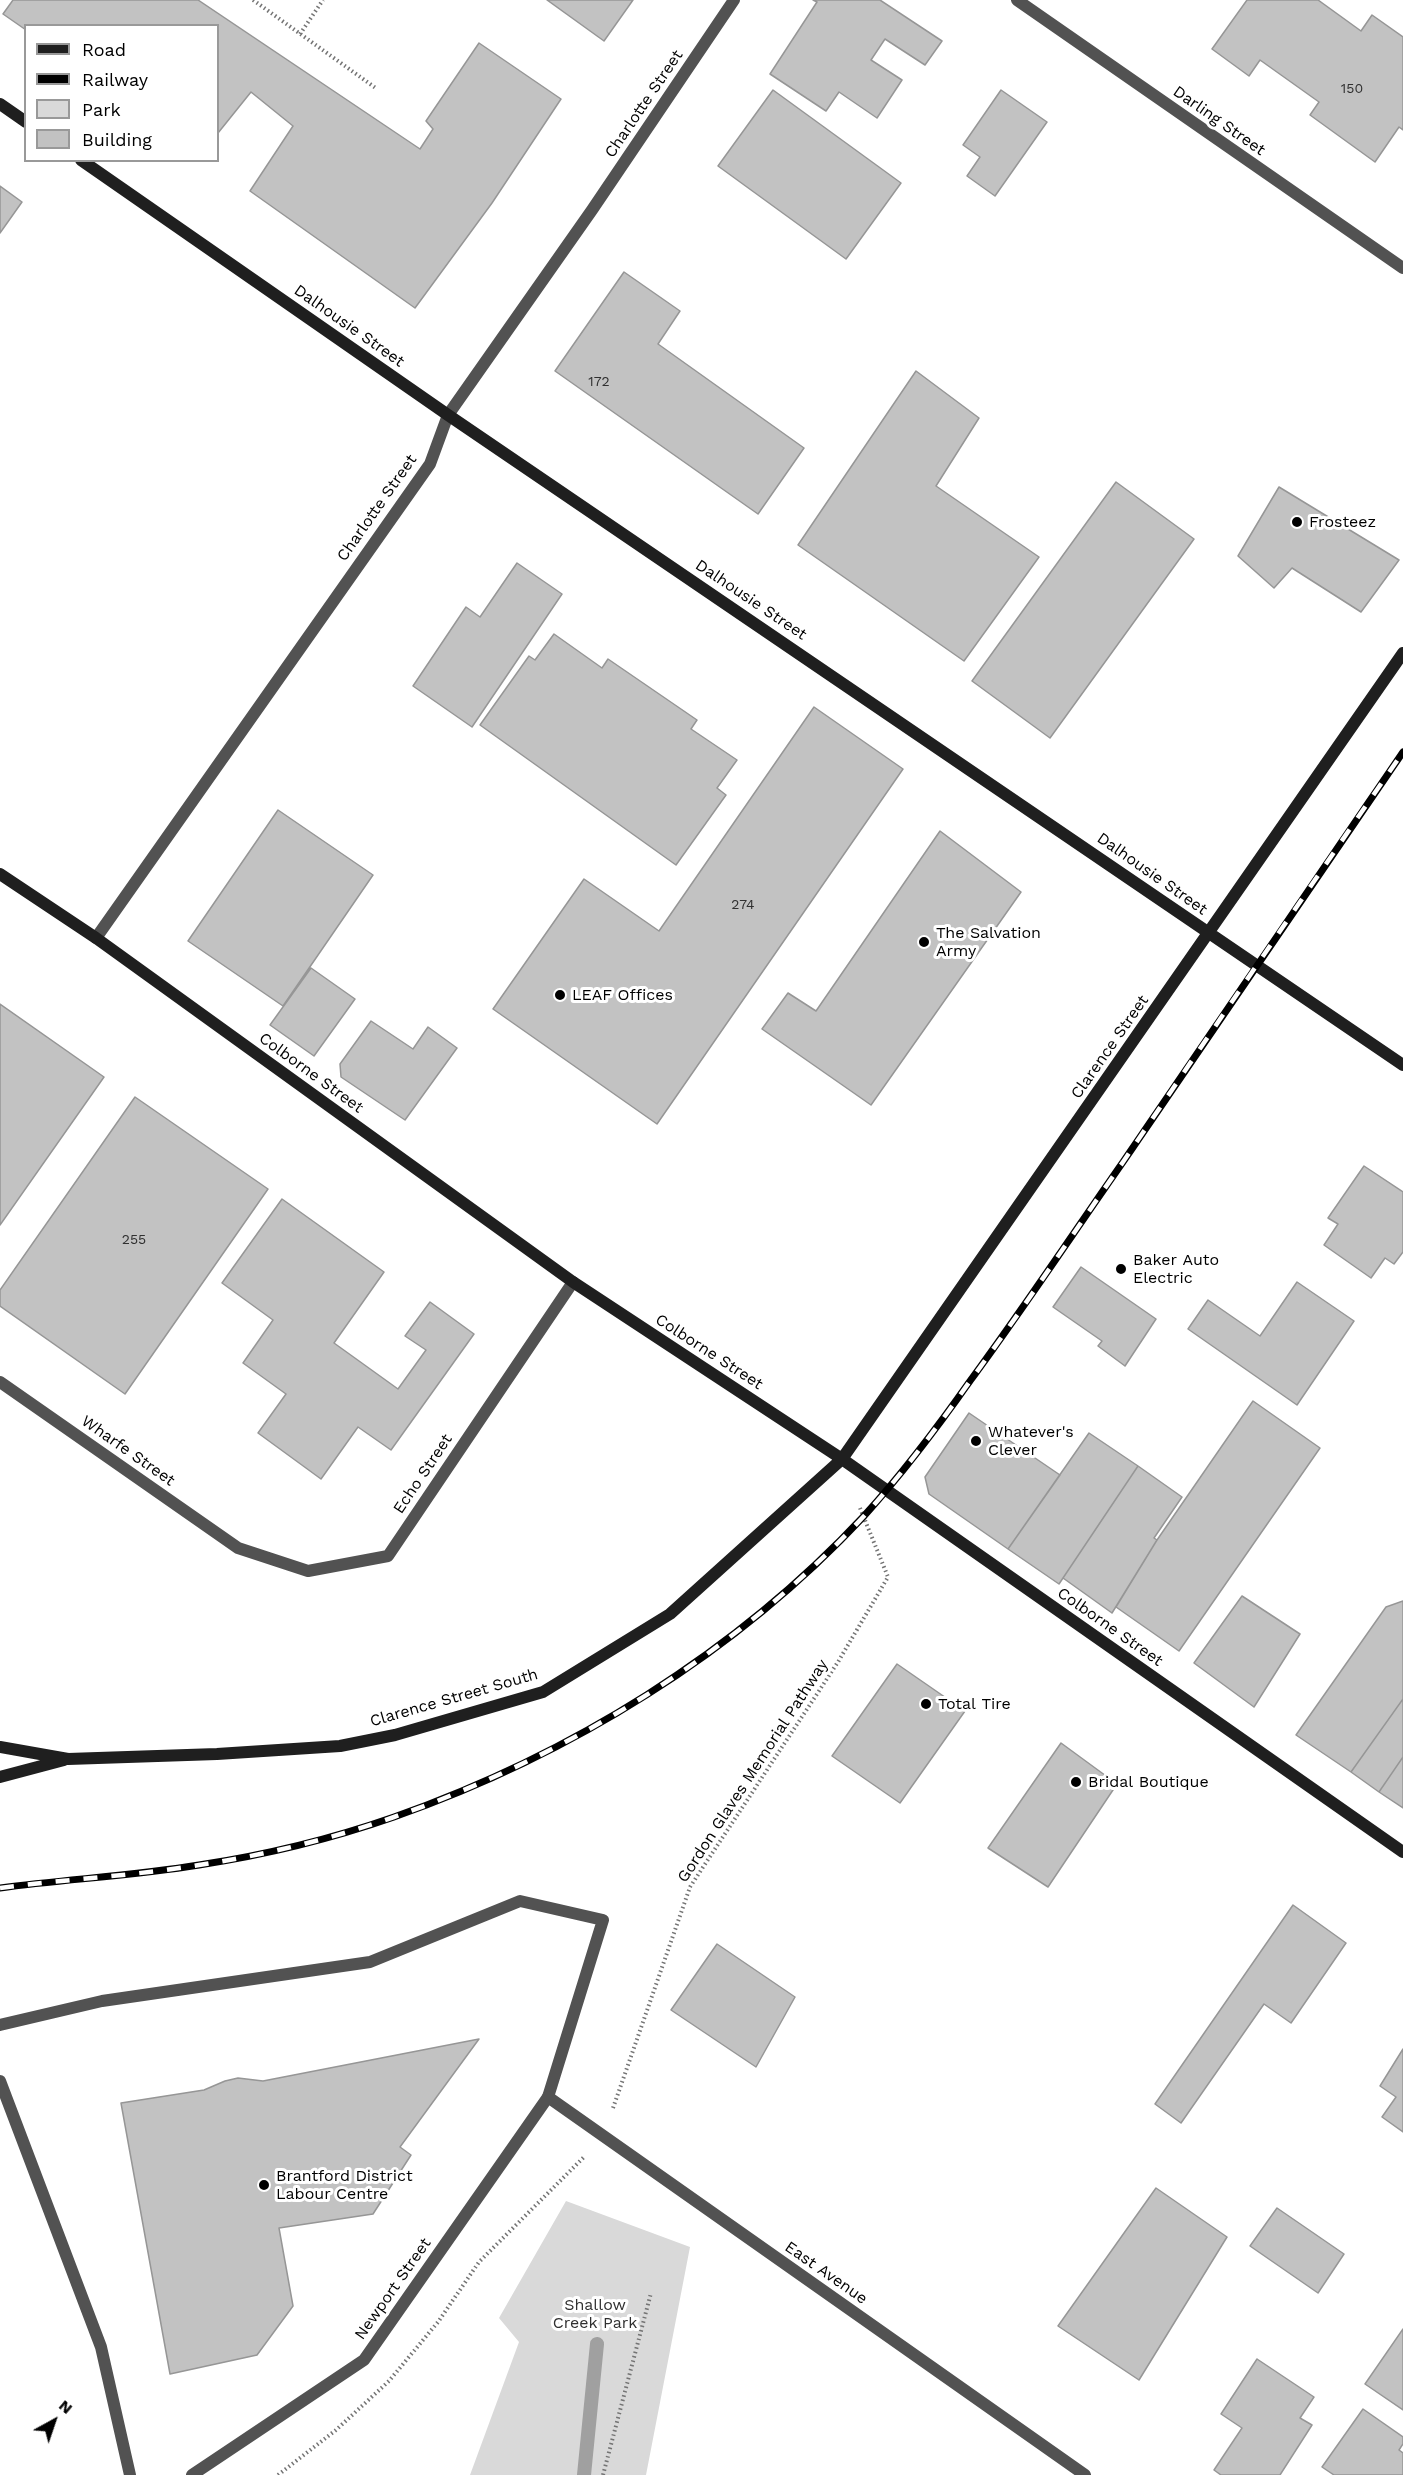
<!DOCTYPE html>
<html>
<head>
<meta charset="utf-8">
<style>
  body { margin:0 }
  #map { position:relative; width:1403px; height:2475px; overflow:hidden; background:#fff; font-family:"Work Sans",sans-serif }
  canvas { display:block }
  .legend { position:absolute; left:24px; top:24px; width:195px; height:138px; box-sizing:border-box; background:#fff; border:2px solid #999; margin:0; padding:8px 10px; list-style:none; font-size:18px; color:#000 }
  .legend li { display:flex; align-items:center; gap:12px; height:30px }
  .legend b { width:30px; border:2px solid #999 }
  .north { position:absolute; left:24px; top:2391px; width:60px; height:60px; -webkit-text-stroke:4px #fff; paint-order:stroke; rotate:40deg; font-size:16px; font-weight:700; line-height:24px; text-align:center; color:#000 }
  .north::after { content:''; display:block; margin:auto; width:21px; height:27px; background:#000; clip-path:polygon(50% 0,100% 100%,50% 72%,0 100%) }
</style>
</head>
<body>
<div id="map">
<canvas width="1403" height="2475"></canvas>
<ul class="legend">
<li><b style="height:8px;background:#1f1f1f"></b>Road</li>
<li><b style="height:8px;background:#000"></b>Railway</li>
<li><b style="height:16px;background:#d9d9d9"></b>Park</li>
<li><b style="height:16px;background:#c2c2c2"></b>Building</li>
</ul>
<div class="north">N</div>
</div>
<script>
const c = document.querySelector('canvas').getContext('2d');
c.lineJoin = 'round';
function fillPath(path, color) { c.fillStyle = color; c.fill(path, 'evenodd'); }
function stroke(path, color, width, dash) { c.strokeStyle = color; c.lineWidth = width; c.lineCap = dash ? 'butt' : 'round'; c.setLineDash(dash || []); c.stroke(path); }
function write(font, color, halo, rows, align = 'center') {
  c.font = font + ' "Work Sans",sans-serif'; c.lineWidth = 6; c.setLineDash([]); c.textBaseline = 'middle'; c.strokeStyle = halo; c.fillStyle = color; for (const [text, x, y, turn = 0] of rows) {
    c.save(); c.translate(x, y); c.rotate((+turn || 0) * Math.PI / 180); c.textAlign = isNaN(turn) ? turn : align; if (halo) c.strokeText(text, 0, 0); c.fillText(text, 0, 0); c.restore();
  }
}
fillPath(new Path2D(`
  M566,2201L690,2247L646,2475H470L519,2342L499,2318Z`), '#d9d9d9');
stroke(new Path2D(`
  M584,2475L597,2344`), '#a0a0a0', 14);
const building = new Path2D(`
  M13,0H198L420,149L433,129L426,121L479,43L561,99L492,203L415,308L250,191L293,126L251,92L218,133V26H26V30L3,14Z
  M547,0H633L604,41Z
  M813,0H880L942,41L925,65L885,39L871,60L902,80L877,118L839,92L826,111L770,74L817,2Z
  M1247,0H1318L1361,31L1372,15L1403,37V130L1399,127L1375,162L1310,115L1319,102L1260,60L1249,76L1212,49Z
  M773,90L901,183L846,259L718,166Z
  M1001,90L1047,122L995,196L967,176L980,157L963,145Z
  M0,186L22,202L0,233Z
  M624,272L680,311L658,344L804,448L758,514L555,371Z
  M916,371L979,418L936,486L1039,557L964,661L798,545Z
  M1116,482L1194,539L1050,738L972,681Z
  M1279,487L1399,560L1361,612L1292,568L1274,588L1238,556Z
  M517,563L562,594L472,727L413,686L466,607L480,617Z
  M554,634L602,668L608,659L697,720L691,729L737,760L717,788L726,795L676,865L480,725L529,656L535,660Z
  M814,707L903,769L657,1124L493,1009L584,879L659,931Z
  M278,810L373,875L283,1006L188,941Z
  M940,831L1021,892L871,1105L762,1029L788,993L816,1011Z
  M311,968L355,999L314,1056L270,1025Z
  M0,1004L104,1077L0,1225Z
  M371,1021L413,1049L428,1027L457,1048L405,1120L341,1077L340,1064Z
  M135,1097L268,1189L125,1394L0,1306V1290Z
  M1364,1166L1403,1192V1252L1394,1264L1385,1258L1371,1278L1324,1245L1338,1224L1328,1218Z
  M282,1199L384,1272L334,1343L398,1389L426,1350L405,1336L430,1302L474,1334L391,1450L358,1427L321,1479L258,1433L286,1394L243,1363L273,1320L222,1283Z
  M1081,1267L1156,1319L1125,1366L1098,1346L1102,1341L1053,1307Z
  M1297,1282L1354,1321L1297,1405L1188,1329L1208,1300L1260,1336Z
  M1253,1401L1320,1448L1179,1651L1116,1607L1157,1540Z
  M969,1413L1060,1475L1008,1549L929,1494L925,1477Z
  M1089,1433L1138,1466L1059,1584L1008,1549Z
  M1138,1466L1182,1497L1154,1538L1157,1540L1112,1613L1063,1578Z
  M1242,1596L1300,1634L1254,1707L1194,1663Z
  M1403,1601V1699L1351,1772L1296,1735L1386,1607Z
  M897,1664L965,1711L900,1803L832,1756Z
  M1403,1699V1757L1379,1792L1351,1772Z
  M1061,1743L1117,1784L1048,1887L988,1848Z
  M1403,1757V1808L1379,1792Z
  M1293,1905L1346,1943L1291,2023L1264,2004L1181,2123L1155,2104Z
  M717,1944L795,1997L756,2067L671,2010Z
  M479,2039L400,2147L411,2155L373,2214L279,2228L293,2306L257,2355L170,2374L121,2103L204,2090L225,2081L238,2078L263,2081Z
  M1403,2049V2132L1382,2117L1396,2097L1380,2086Z
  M1156,2188L1227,2237L1139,2380L1058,2326Z
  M1277,2208L1344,2254L1318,2293L1250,2246Z
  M1403,2329V2410L1365,2384Z
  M1257,2359L1314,2397L1300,2418L1312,2425L1280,2475H1221L1214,2470L1242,2428L1221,2414Z
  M1363,2409L1403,2437V2444L1399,2450L1403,2453V2475H1334L1322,2467Z`);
fillPath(building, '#c2c2c2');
stroke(building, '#969696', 1.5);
stroke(new Path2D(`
  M253,0L377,89
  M300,34L323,0
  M613,2108L690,1887L838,1662L888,1577L860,1508
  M278,2475L336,2430L389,2381L438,2322L479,2262L584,2157
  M603,2475L651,2293`), '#747474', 4, [1.5, 3]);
stroke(new Path2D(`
  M0,2025L102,2001L370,1962L520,1901L603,1920L548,2097
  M0,2081L101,2347L130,2475`), '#525252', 12);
stroke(new Path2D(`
  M1017,0L1403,268
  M96,938L430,464L448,415L592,210L734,0
  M0,1382L238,1548L308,1571L388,1556L573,1282
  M192,2475L364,2360L548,2097L1085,2475`), '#525252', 12);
stroke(new Path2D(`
  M0,104L26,122
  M81,160L448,415L1403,1065
  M0,874L96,938L573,1282L842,1459L1403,1852
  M0,1747L68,1759L217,1754L340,1746L395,1735L543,1692L670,1614L842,1459L1403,653
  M0,1777L64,1760`), '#1f1f1f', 12);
const rail = new Path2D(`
  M0,1888C66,1879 133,1876 199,1865C265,1855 331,1839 394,1817C570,1755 736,1653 864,1516C902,1474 937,1428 970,1381C1023,1309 1072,1235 1123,1162C1216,1025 1309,888 1403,752`);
stroke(rail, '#000', 7);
stroke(rail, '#fff', 4.5, [14]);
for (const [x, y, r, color] of [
  [1297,522,6,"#000"],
  [924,942,6,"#000"],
  [560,995,6,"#000"],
  [1121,1269,6,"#000"],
  [976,1441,6,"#000"],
  [926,1704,6,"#000"],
  [1076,1782,6,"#000"],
  [264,2185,6,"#000"]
]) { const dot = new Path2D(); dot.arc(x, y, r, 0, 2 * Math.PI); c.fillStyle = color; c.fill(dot); stroke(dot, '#fff', 2); }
write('14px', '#303030', null, [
  ["150",1352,89],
  ["172",599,382],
  ["274",743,905],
  ["255",134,1240]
]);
write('16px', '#000', '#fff', [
  ["Charlotte Street",644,104,-56],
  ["Darling Street",1219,121,35],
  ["Dalhousie Street",349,326,35],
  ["Charlotte Street",377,508,-55],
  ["Dalhousie Street",751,600,34],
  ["Dalhousie Street",1152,874,35],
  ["Clarence Street",1110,1047,-55],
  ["Colborne Street",311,1073,36],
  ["Colborne Street",709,1352,33],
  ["Wharfe Street",128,1451,35],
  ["Echo Street",423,1474,-56],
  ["Colborne Street",1110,1627,35],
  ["Clarence Street South",454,1698,-16],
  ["Gordon Glaves Memorial Pathway",753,1771,-57],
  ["East Avenue",826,2273,35],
  ["Newport Street",393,2289,-55]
]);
write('16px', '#000', '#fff', [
  ["Frosteez",1309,522],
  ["The Salvation",936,933],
  ["Army",936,951],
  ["LEAF Offices",572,995],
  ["Baker Auto",1133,1260],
  ["Electric",1133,1278],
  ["Whatever's",988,1432],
  ["Clever",988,1450],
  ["Total Tire",938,1704],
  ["Bridal Boutique",1088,1782],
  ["Brantford District",276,2176],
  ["Labour Centre",276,2194]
], 'left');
write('16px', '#303030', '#fff', [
  ["Shallow",595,2305],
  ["Creek Park",595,2323]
]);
</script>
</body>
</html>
